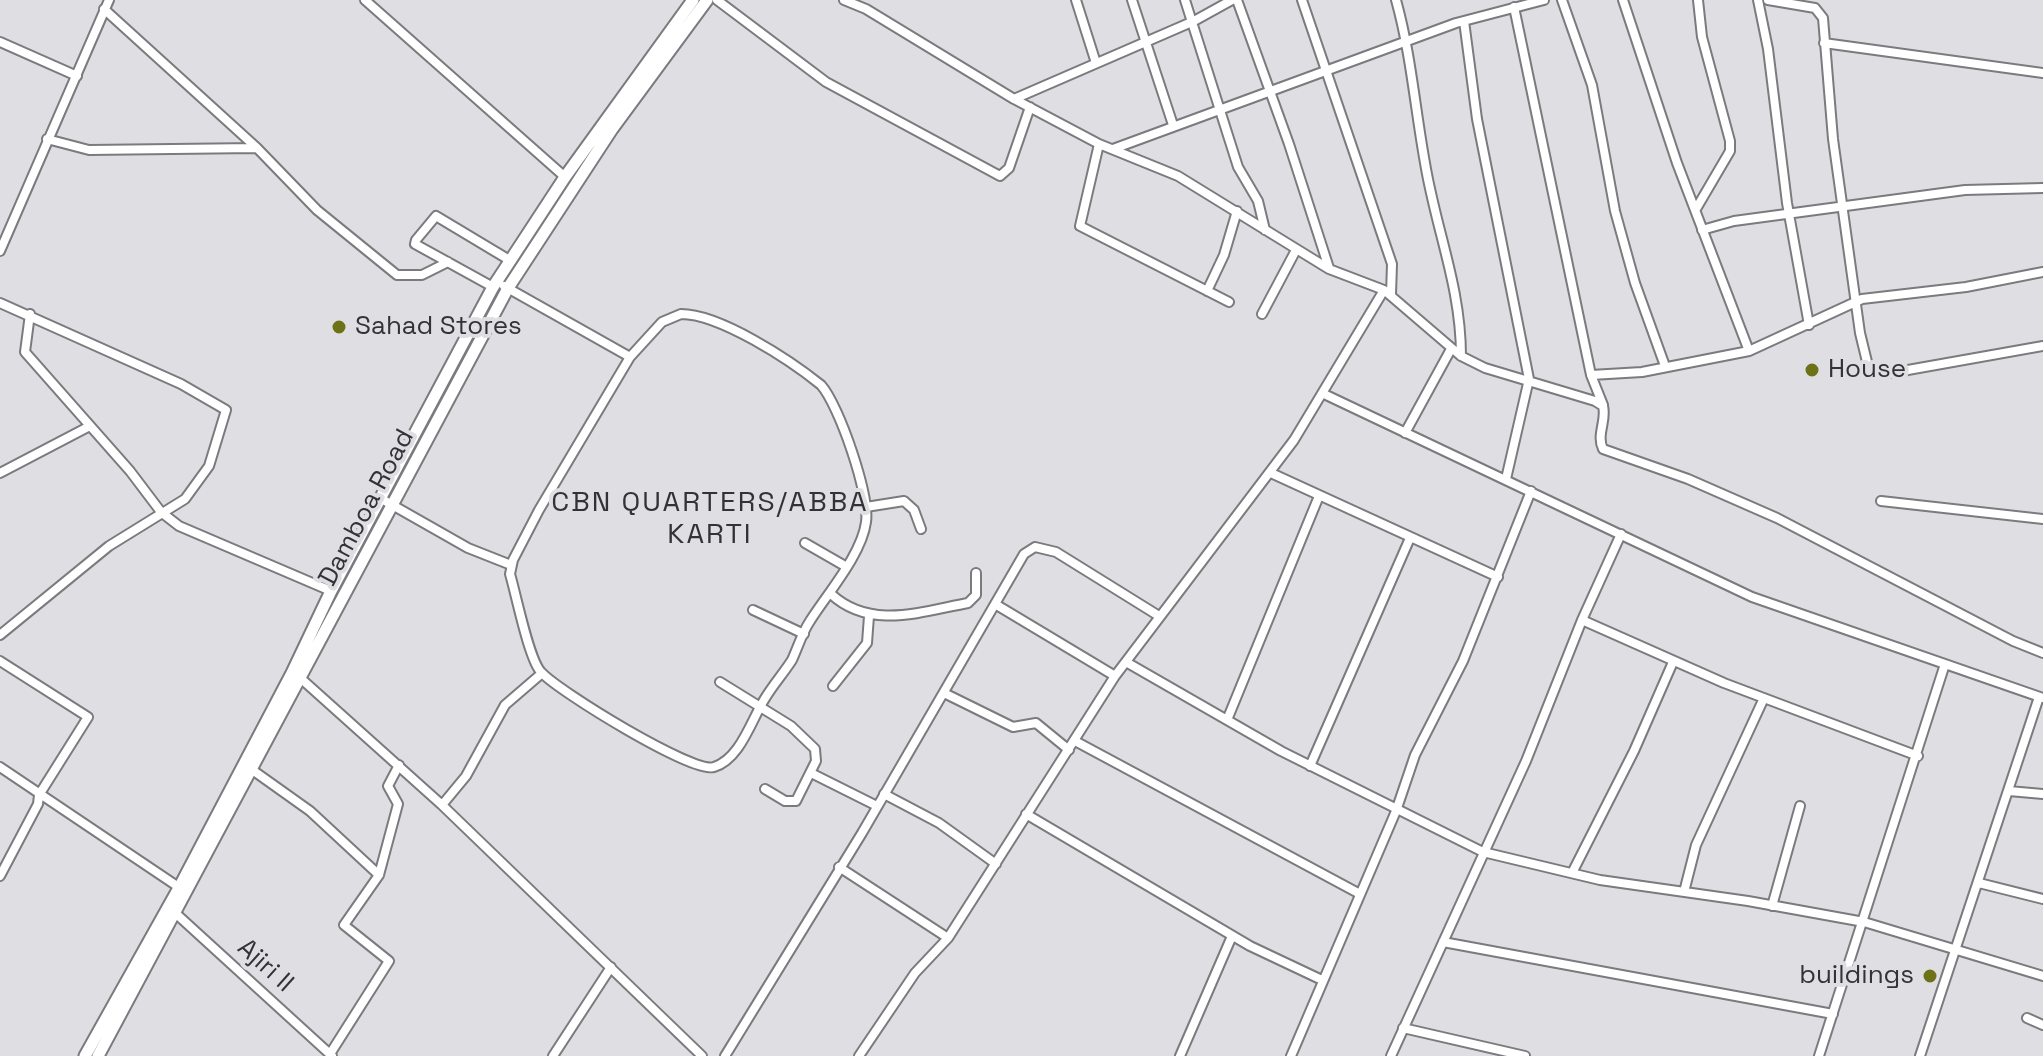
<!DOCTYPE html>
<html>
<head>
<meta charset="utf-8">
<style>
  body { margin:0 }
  canvas { display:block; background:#dfdee3 }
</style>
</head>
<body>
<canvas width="2043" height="1056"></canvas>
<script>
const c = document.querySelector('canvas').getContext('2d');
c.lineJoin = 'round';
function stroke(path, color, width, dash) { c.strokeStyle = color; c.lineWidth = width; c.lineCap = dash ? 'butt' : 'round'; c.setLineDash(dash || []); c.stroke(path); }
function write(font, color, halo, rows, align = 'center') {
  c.font = font + ' "Space Grotesk",sans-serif'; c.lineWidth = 8; c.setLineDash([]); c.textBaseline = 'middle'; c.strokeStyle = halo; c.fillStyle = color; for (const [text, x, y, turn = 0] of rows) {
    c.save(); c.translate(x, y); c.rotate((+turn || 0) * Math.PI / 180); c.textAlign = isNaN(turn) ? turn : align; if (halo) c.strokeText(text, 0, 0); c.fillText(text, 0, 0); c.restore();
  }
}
const minor = new Path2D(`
  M365,0L565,177
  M717,0L826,82L1000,176L1009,168L1030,107
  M844,0L866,9L1014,99L1099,144L1178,176L1329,269L1384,290L1461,356L1485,368L1595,401L1603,406C1607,420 1596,435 1603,449L1688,479L1777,518L2013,641L2043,653
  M1076,0L1096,63
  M1132,0L1173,125
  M1185,0L1238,167L1258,201L1265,230
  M1237,0L1289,144L1329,268
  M1302,0L1392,264L1391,294
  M1396,0C1411,54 1415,108 1425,163C1436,230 1461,287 1461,356
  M1562,0L1592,85L1615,211L1635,283L1665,366
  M1623,0L1677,163L1749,351
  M1758,0L1768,49L1787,203L1809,325
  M1768,0L1815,8L1823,18L1833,139L1860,333L1869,370L1891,373L2043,346
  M1514,7L1591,375L1603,405
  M104,9L257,148L317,210L397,275H422L448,262
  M1464,21L1477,119L1529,379L1506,479
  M0,42L77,76
  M1824,43L2043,73
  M1014,99L1194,21L1232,0
  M47,139L89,150L256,148
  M1099,144L1080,226L1229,302
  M1113,149L1456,23L1544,0
  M1696,209L1730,151V141L1702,37L1698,0
  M1702,230L1734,221L1965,190L2043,188
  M0,251L109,0
  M504,286L630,357
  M493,287L415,244L416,240L436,216L511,261
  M1207,291L1224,255L1237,211
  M0,303L181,384L226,410L209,466L185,499L109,546L0,635
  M30,314L25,352L130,471L161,512L179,526L331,591
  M681,314C720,314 790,360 821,385C839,405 870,495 866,522C862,554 827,594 810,621C802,633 798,647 792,660C783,674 772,686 764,700C751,721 740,759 714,767C693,774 558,691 541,672C529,660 516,594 510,574L513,560L539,510L630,357L662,322Z
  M1262,314L1296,250
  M1591,375L1642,372L1749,351L1862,299L1966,287L2043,272
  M1324,394L1752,597L2043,698
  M1405,433L1451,349
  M0,473L88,427
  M1271,473L1498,577
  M380,498L468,548L511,565
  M1881,501L2043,519
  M866,507L904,501L914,510L921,529
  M805,543L845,566
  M831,594C870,630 920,612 968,603L976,595V573
  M995,604L1115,676
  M753,610L804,634
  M1582,620L1724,683L1918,756
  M0,661L88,717L39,795L38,804L0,876
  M1126,662L1281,751L1483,852L1600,880L1748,901L1864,922L2043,976
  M297,675L442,805L702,1056
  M720,682L791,726L815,749L816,761L796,801H785L765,789
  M833,686L867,643L869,616
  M944,693L1013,727L1036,723L1069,750
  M1227,720L1319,496
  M1075,741L1360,894
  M1310,766L1410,538
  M0,767L183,890
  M251,769L310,811L379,875
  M811,773L877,806
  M2009,791L2043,794
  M884,794L939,823L996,864
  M442,805L466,776L505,705L541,674
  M1026,814L1250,946L1322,980
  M839,867L948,938
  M1572,873L1634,751L1673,662
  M1979,883L2043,899
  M1684,892L1696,845L1764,698
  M1772,906L1800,806
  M172,910L332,1056
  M1443,942L1833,1014
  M2027,1018L2043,1025
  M1403,1028L1525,1056
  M330,1054L389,961L344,925L379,875L398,804L388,786L399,765
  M553,1056L611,967
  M725,1056L862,833L1024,554L1035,547L1056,552L1159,616
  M859,1056L915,973L948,938L1115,676L1294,440L1384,290
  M1180,1056L1232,936
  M1291,1056L1396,811L1415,755L1463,661L1531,491
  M1391,1056L1526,761L1582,620L1621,534
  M1819,1056L1945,664
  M1920,1056L2039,697`);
const major = new Path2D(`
  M85,1056L179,888L292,673L331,591L493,287L565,177L693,0
  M98,1056L508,288L612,129L707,0`);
stroke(minor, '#7b7a7f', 12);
stroke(major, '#7b7a7f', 15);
stroke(minor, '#fff', 8);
stroke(major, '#fff', 11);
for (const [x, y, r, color] of [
  [339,327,8,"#6d7218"],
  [1812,370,8,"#6d7218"],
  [1930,976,8,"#6d7218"]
]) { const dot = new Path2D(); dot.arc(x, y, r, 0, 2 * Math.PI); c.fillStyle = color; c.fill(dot); stroke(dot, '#dfdee3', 3); }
write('26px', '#333335', '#dfdee3', [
  ["Sahad Stores",355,327],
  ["House",1828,370],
  ["buildings",1914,976,"right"]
], 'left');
write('26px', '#333335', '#dfdee3', [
  ["Damboa Road",367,508,-62],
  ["Ajiri II",265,966,42]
]);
c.letterSpacing = '2px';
write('28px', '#333335', '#dfdee3', [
  ["CBN QUARTERS/ABBA",710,503],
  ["KARTI",710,535]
]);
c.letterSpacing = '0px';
</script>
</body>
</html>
